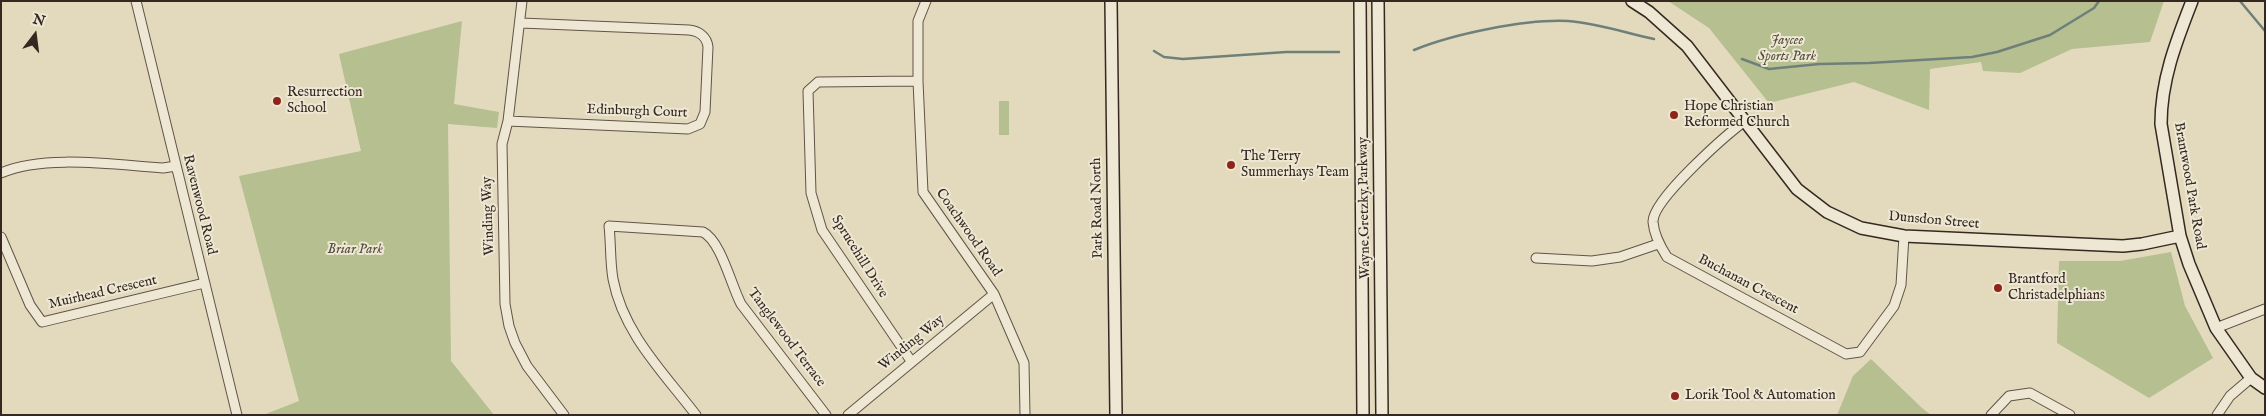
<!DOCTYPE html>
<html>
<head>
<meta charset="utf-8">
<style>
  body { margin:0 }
  #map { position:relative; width:2266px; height:416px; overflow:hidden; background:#e3dabd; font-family:"IM FELL English",serif }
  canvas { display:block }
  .frame { position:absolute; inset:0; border:2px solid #352821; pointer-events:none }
  .north { position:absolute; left:10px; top:10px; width:50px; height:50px; -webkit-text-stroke:4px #ede7d4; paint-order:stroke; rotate:15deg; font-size:14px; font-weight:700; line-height:20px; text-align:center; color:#352821 }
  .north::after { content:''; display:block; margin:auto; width:18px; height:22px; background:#352821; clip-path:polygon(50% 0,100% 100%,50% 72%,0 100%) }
</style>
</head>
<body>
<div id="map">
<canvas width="2266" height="416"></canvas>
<div class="frame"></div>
<div class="north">N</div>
</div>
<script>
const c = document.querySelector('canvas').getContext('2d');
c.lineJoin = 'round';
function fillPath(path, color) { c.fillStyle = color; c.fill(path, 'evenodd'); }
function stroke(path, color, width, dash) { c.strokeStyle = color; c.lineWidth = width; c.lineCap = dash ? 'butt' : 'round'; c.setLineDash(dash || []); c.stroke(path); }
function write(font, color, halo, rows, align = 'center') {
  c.font = font + ' "IM FELL English",serif'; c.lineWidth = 4; c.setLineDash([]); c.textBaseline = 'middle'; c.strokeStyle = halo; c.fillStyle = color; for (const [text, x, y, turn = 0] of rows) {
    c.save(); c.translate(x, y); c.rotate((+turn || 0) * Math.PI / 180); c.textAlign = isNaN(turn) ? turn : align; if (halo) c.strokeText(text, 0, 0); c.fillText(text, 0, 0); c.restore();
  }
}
fillPath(new Path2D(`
  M1668,1H2164L2150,42L2072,49L2020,73L1983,71L1981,62L1930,69L1929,110L1854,82L1769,103L1709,28Z
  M462,21L454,104L499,112L497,128L448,124L451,361L494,415H263L299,401L239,176L361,151L339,54Z
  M999,101H1009V135H999Z
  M2171,252L2185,306L2213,358L2149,398L2057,343L2059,261H2120Z
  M1871,359L1922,408L1931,415H1837L1853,376Z`), '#b5bf90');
stroke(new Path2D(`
  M2240,1L2265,31
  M1414,50C1453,34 1525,19 1568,21C1598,23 1625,33 1654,39
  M1154,51L1164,57L1183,59L1286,52H1339
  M1742,59L1769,69L1819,64L1869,63L1972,57L1997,52L2050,35L2094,8L2099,1`), '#6f807a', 2.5);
const street = new Path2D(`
  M136,1L237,415
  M522,1L508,121L502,144L505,304L509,326L515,343L527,366L564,415
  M926,1L918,21V81L923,192L994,294L1024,363L1025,415
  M508,121L688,129L700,124L705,112L708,47C707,37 699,31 689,30L521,23
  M1745,121C1726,135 1652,200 1653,222C1654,235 1660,246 1667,257L1846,354L1860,352L1894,306L1901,285L1904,236
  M1,173C44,154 116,165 163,168L176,166
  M1,237L30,305L42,322L204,283
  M1536,258L1592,261L1620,257L1658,244
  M2216,328L2265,309
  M911,361L822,230L811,193L808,91L818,82L918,81
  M696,415C664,373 623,333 613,279C610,262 611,244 609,226L703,232C721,241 731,285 741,304L826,415
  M848,415L994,294
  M1991,415L2009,396L2030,393L2070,415
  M2217,415L2230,396L2251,378`);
const secondary = new Path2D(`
  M1111,1L1116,415
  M1360,1L1363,415
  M1378,1L1382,415
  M1632,1L1649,12L1687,46L1797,189L1827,212L1861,228L1904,236L2123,246L2142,244L2180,236
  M2192,1C2176,42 2161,80 2161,124L2180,236L2189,264L2216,328L2251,378L2265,388`);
stroke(street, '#605448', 11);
stroke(secondary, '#352821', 14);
stroke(street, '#ede7d4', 9);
stroke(secondary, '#ede7d4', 11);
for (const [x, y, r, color] of [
  [277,101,5,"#8f2418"],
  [1674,115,5,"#8f2418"],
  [1231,165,5,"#8f2418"],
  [1998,288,5,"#8f2418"],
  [1675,396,5,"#8f2418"]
]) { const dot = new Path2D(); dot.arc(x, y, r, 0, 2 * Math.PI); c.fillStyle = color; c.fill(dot); stroke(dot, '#ede7d4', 2); }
write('italic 14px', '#554e3d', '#ede7d4', [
  ["Jaycee",1787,41],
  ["Sports Park",1787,57],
  ["Briar Park",355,250]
]);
write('14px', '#352821', '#ede7d4', [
  ["Resurrection",287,93],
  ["School",287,109],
  ["Hope Christian",1684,107],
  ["Reformed Church",1684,123],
  ["The Terry",1241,157],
  ["Summerhays Team",1241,173],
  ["Brantford",2008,280],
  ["Christadelphians",2008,296],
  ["Lorik Tool & Automation",1685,396]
], 'left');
write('14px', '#352821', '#ede7d4', [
  ["Edinburgh Court",637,112,2],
  ["Brantwood Park Road",2189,186,80],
  ["Ravenwood Road",199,205,76],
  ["Park Road North",1098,208,-91],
  ["Wayne Gretzky Parkway",1365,208,-91],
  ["Winding Way",489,216,-92],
  ["Dunsdon Street",1934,221,5],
  ["Coachwood Road",968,233,55],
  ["Sprucehill Drive",859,257,58],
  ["Buchanan Crescent",1748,285,28],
  ["Muirhead Crescent",103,293,-13],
  ["Tanglewood Terrace",786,338,53],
  ["Winding Way",912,343,-39]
]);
</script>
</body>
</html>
